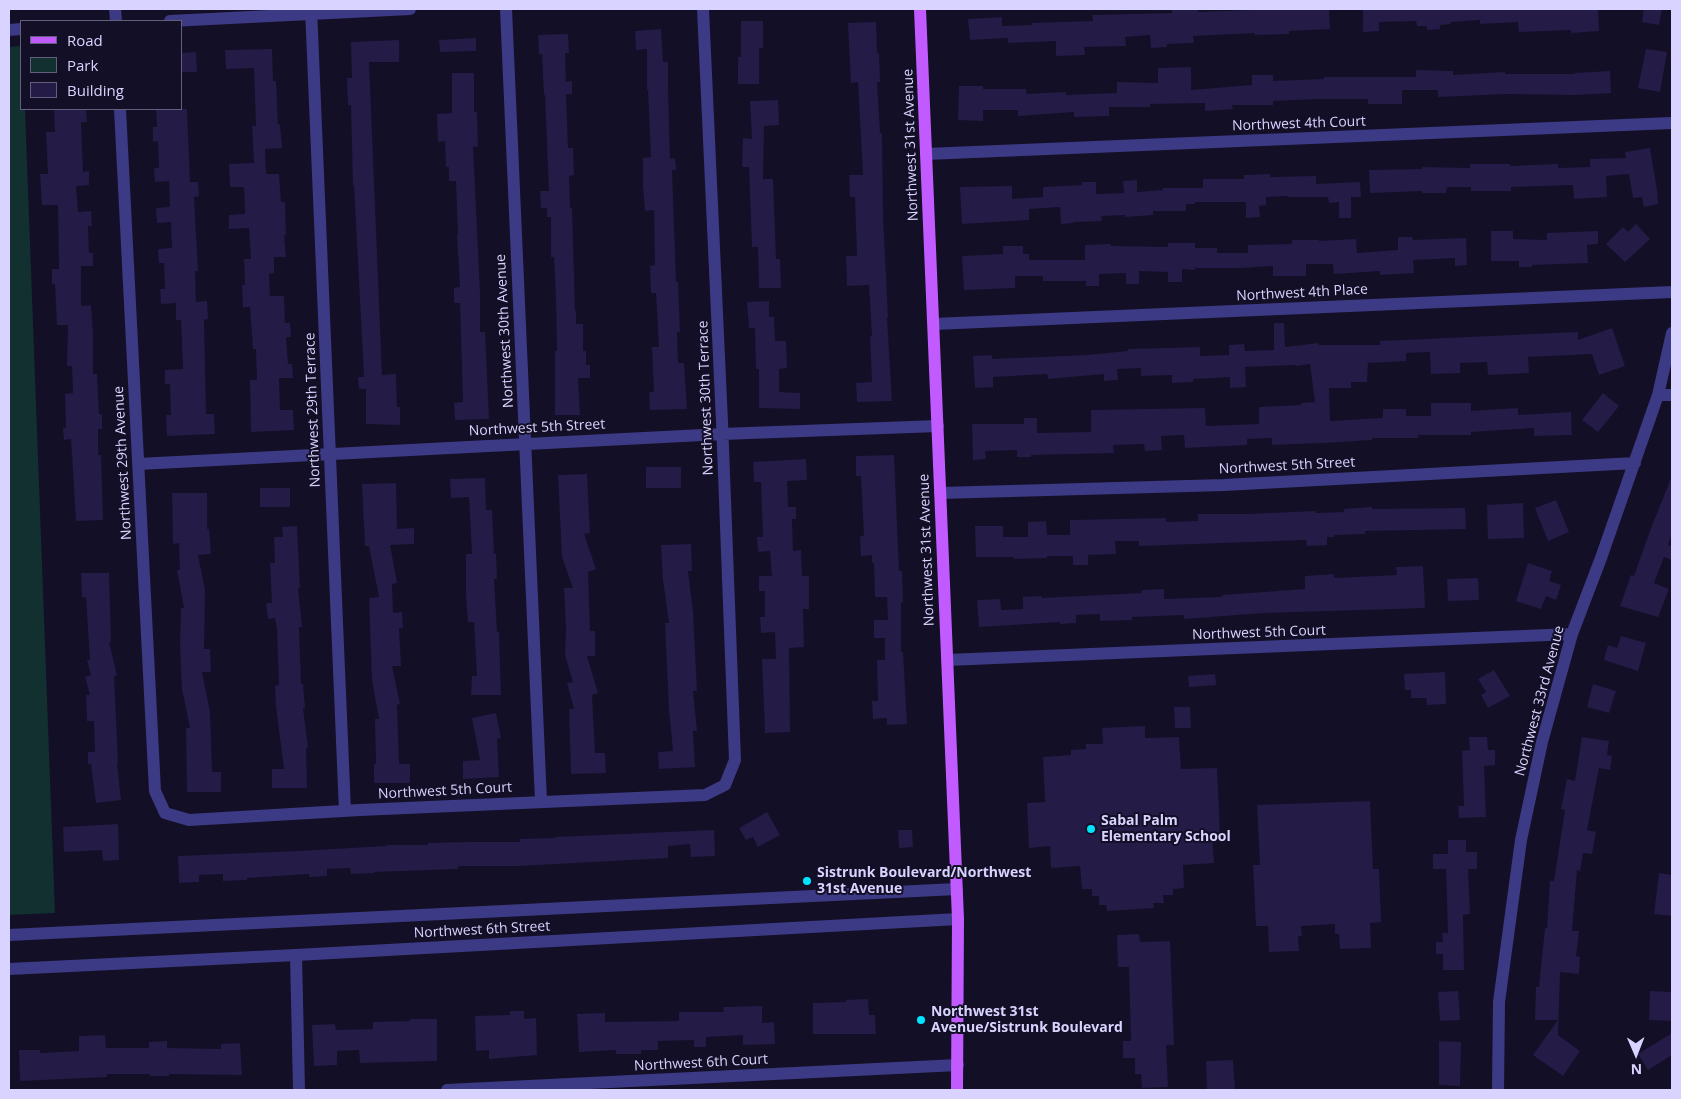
<!DOCTYPE html>
<html>
<head>
<meta charset="utf-8">
<style>
  body { margin:0 }
  #map { position:relative; width:1681px; height:1099px; overflow:hidden; background:#130f26; font-family:"Open Sans",sans-serif }
  canvas { display:block }
  .frame { position:absolute; inset:0; border:10px solid #d9d4ff; pointer-events:none }
  .legend { position:absolute; left:20px; top:20px; width:162px; height:90px; box-sizing:border-box; background:#130f26; border:1px solid #625e7d; margin:0; padding:6px 9px; list-style:none; font-size:15px; color:#d9d4ff }
  .legend li { display:flex; align-items:center; gap:10px; height:25px }
  .legend b { width:25px; border:1px solid #625e7d }
  .north { position:absolute; left:1611px; top:1029px; width:50px; height:50px; -webkit-text-stroke:4px #130f26; paint-order:stroke; rotate:179deg; font-size:14px; font-weight:700; line-height:20px; text-align:center; color:#d9d4ff }
  .north::after { content:''; display:block; margin:auto; width:18px; height:22px; background:#d9d4ff; clip-path:polygon(50% 0,100% 100%,50% 72%,0 100%) }
</style>
</head>
<body>
<div id="map">
<canvas width="1681" height="1099"></canvas>
<div class="frame"></div>
<ul class="legend">
<li><b style="height:6px;background:#c25bff"></b>Road</li>
<li><b style="height:14px;background:#12302f"></b>Park</li>
<li><b style="height:14px;background:#241b47"></b>Building</li>
</ul>
<div class="north">N</div>
</div>
<script>
const c = document.querySelector('canvas').getContext('2d');
c.lineJoin = 'round';
function fillPath(path, color) { c.fillStyle = color; c.fill(path, 'evenodd'); }
function stroke(path, color, width, dash) { c.strokeStyle = color; c.lineWidth = width; c.lineCap = dash ? 'butt' : 'round'; c.setLineDash(dash || []); c.stroke(path); }
function write(font, color, halo, rows, align = 'center') {
  c.font = font + ' "Open Sans",sans-serif'; c.lineWidth = 4; c.setLineDash([]); c.textBaseline = 'middle'; c.strokeStyle = halo; c.fillStyle = color; for (const [text, x, y, turn = 0] of rows) {
    c.save(); c.translate(x, y); c.rotate((+turn || 0) * Math.PI / 180); c.textAlign = isNaN(turn) ? turn : align; if (halo) c.strokeText(text, 0, 0); c.fillText(text, 0, 0); c.restore();
  }
}
fillPath(new Path2D(`
  M21,46V109H25L55,913L9,915V47Z`), '#12302f');
fillPath(new Path2D(`
  M1172,9H1198V12L1254,10V9H1329L1330,29L1289,31V34L1255,35V33L1193,36L1194,43L1167,44V47L1151,48L1150,35L1125,37L1126,46L1084,47L1085,55L1056,56V41L1008,43V38L970,40L968,19L1002,17V26L1032,25V23L1093,21L1092,15L1172,13Z
  M1363,9H1598L1599,31L1571,33V30L1519,32L1518,22L1480,24V20L1450,22L1451,24L1440,25V29L1427,30V26H1417L1416,21L1379,22V31L1363,32Z
  M1644,9H1662L1659,25L1642,22Z
  M741,21H763V48H759V84H738V57H741Z
  M876,22L877,53H879L880,82H877L880,133H882L883,215L888,318H887L892,401L857,402L856,383L872,382L870,336H872L869,285L847,286L846,256H857L855,197H850L849,175H863L858,82L851,83L848,23Z
  M661,29L663,62H668V89L670,159L675,158L676,170H672L676,282H678L680,332H677L678,363H684L687,409L650,410L649,392H654L652,347H659L656,293H651L650,266L655,265L654,210L645,211L643,186V158L651,157L648,89L647,90V49L636,50L635,31Z
  M568,34L569,53H565L566,82L572,81V94H566L568,148H573L574,175L569,176L570,208H572L575,311H576V324H583V351H586V365H590V378H578L580,415H555V351H557L556,299L554,257H551V217H547V208H541L540,191H549L545,95H544L542,54H539L538,35Z
  M476,38V51L440,52L439,40Z
  M399,40V62H369L382,375L396,374L397,407H400V425L366,424V389H359L358,377H364L354,185H353L351,105H348L347,78H352L351,42Z
  M272,49L273,81H276L278,125L280,124L282,148L265,149L266,174H279L281,202H285L286,235H284L286,257H274V273L269,274L270,296H284L285,323H290L291,337H286L288,364H292L293,378H279L280,410H293L294,430L251,432L250,380H257L256,349H253L250,307H243L242,285H245L244,259H251L249,228L229,229V215L245,214L244,187H230L229,164L254,163L252,126H256L254,68L226,69L225,50Z
  M1646,49L1667,52L1660,92L1638,88Z
  M196,52L197,72H181V53Z
  M1191,67V90L1252,85V75H1273V81L1324,79V77H1416V70L1453,71V75L1505,72V74H1575V73L1610,71L1611,93L1576,95L1506,94L1438,97V90H1402V104H1368V99H1318L1273,101V105H1232L1233,109L1205,111V103L1150,104V107H1109V116L1074,117V112L1018,116V110H983V121L958,120L959,86H983V89H1026V94L1066,92V95L1117,93V82L1158,83V68Z
  M452,73H474V112H477L478,146L473,147L480,293V332H485L489,419L455,420L454,403L463,402L460,303H454V288L460,287L457,235H458L456,181H449V167H446L445,141L438,142L437,114L452,113Z
  M778,100L779,125L764,126L763,179H773L776,259H780L781,288H759L758,247H752L749,167H742L743,138L752,139L750,101Z
  M54,109H86L87,122H81L83,172L89,171V185L76,186L78,212L91,211L92,226H88L89,253H93V266H81V306L91,305L93,334V374H97L99,414H102V429H98V455H101L103,520L76,521L71,439L64,440L63,428H66L65,394L73,393L72,366H67L68,325H57L55,284H52V269H59L58,205H42L40,174H48L46,132H55Z
  M156,109H187L190,182H198L199,196L194,197L198,271H195L196,302L207,301L208,319L204,320L206,414H214L215,434L167,436L166,415H171L170,384H165V370L183,369L181,320H176V303L161,304L160,289H165L164,263H159L158,249L172,248L171,222L157,223L156,208L170,207L169,181L155,182L154,168H159L158,141L153,142V127H157Z
  M1650,148L1658,196H1657L1658,204L1644,207L1642,197L1633,198L1629,174L1606,176L1607,197L1574,199L1573,185L1511,187V191H1471V187H1447L1446,193H1422V191L1370,193L1369,170L1422,169V167L1470,168V164H1510V166L1558,164V168L1590,167V159L1626,158L1625,152Z
  M1270,174V177L1316,176V184L1360,182L1361,197H1351V218H1339V202L1329,203L1328,197H1288V196L1266,197V205L1259,206L1260,217L1246,218V202H1195V204H1186V211H1153V215L1125,217V215L1101,216L1102,221L1073,222V223L1061,224L1060,207L1029,209V220L962,224L960,187L1012,186V199L1043,197V187L1082,185V182H1096V194L1124,193L1123,181L1137,180V192L1163,190V188H1203V179H1244V175Z
  M1636,224L1650,239L1625,262L1606,244L1623,227L1628,232Z
  M1491,231H1513V239L1547,240V233L1598,231V244L1587,245L1588,263L1532,265V267H1519V261H1491Z
  M1398,237H1412L1413,240L1466,238L1467,265L1455,266V258L1413,260L1414,273L1380,275V271L1334,274L1333,264H1306V276H1273V266L1241,268H1195V270L1182,269V282H1168V272L1139,271V284H1126V273L1099,274V286H1086V281H1043V276H1015V288L964,290L962,256L1003,254V246H1023V254H1029V260H1085V245L1111,244V246L1168,247V243H1195V248H1217V253H1248V245L1292,244V240H1319V241L1356,239L1357,253L1398,250Z
  M769,301V317H774L775,341H786L787,368L779,369V392L800,393V409L759,408V369H756L755,328H749L747,302Z
  M1274,323H1284L1285,347L1318,343L1319,345H1380V341L1578,332V340L1612,328L1625,366L1599,375L1592,354L1528,357L1529,373L1488,375L1487,362L1460,363V373L1431,374L1430,352L1406,353V361L1368,363L1367,382H1351V388H1329L1330,421L1383,418V409H1406V416H1431V403H1471V411L1518,408V415L1571,412L1572,435L1534,436V428L1471,432V435H1418V438H1372V440L1322,443L1272,445V438L1247,439V445L1185,448L1184,435L1161,436L1162,450L1145,451L1144,444L1113,445L1114,453L1031,455V457H1017V450L985,451L986,459L973,460L972,424H1024V418H1037V433L1091,432V410L1205,408L1206,426L1259,424V407L1301,405V403L1315,402L1310,364L1296,366V365L1245,367L1246,387L1230,388V377L1193,379V382L1172,383V375L1141,376V368L1117,369L1118,380L1104,381V374L1048,379L1047,374L993,377V387L975,388L973,356L992,355V359L1087,355L1128,351V349L1200,347V356L1229,355V345L1244,344L1245,351L1274,350Z
  M1603,393L1619,406L1598,432L1582,420Z
  M894,455L899,571H902L903,602H901V652H903L907,724L887,725V718L873,719L872,701H878L877,660H885V638H874V620H888L887,597H875L874,563H872V555L861,556L860,536H864L861,476H856V456Z
  M806,459L807,480L787,481L788,507H796V519H792L793,551L801,550L802,576H809V609H803L804,647L789,648L790,732L765,733L762,659H776L775,632L761,633L760,617H765V591H759V576H772L770,551L758,552L757,537H763L761,482H754L753,462Z
  M646,467H681V488H646Z
  M587,474L590,533L584,534L596,569L588,572L590,631H595V656H587L598,693L592,695L595,753H605L606,773L571,774L569,709H574L567,683L573,682L565,655L566,630L564,588H573L562,557L558,475Z
  M1672,476V533L1668,545L1672,546V560L1664,557L1654,583L1669,589L1658,617L1620,606L1631,575L1634,576L1651,528Z
  M485,478L486,510H492L494,554H496L497,579H494L497,632H499L501,695H471L472,676H477L474,622H468L466,595V554H472L469,497L451,498L450,479Z
  M396,483L397,529L414,528V544L390,545L397,583L392,584L393,613L402,612L403,628H399L401,666H392L400,704L397,705L399,764H410V783H374V764H376L375,719H379L372,680L369,598L379,597L369,546H365L362,484Z
  M260,488H290V507H260Z
  M172,493H207V529H209L211,554L198,555L205,590L204,649H210L211,672H202L210,712L212,772H221V792H187L186,728H190L182,689L180,646L181,608H184L177,570H180L179,543L173,544Z
  M1556,500L1569,532L1548,541L1535,508Z
  M1523,503L1524,538L1488,539L1487,505Z
  M1372,507V509L1465,508L1466,529L1365,531V534L1334,535V537H1327V545L1307,546L1306,540L1139,546V541H1115L1116,554L1088,555V565H1073V556H1047V558L1014,559V557H976L975,526H1003V537H1028V522L1046,521L1047,535H1070V520L1166,518V522L1198,521V514H1248L1316,511V513L1344,512V509Z
  M297,526L300,588H298L302,627H299L301,684H303L305,708H303L308,748H306L307,788H272V769H284L276,707L275,686L279,685L277,629L275,618L268,619L266,603H272L270,563H275L274,537H283L282,527Z
  M691,544L692,571H688L693,612L697,691H693L697,731H693L695,767L659,769L658,752L673,751L669,709L665,623H669L663,580L661,545Z
  M1528,563L1552,571L1549,581L1561,585L1556,600L1546,596L1541,609L1516,601Z
  M1423,566L1425,608L1264,613L1184,619V615L1132,617V620L1100,621V614L1076,615V623L1060,624V622L979,627L977,600L1000,599L1001,610L1023,609V597L1041,596L1042,598L1142,593V590L1164,589V599L1222,597V595L1305,589V576L1334,574V578L1397,575L1396,567Z
  M81,573H109L111,642H109L117,675L114,676L118,763H117L121,800L96,803L91,764H88V752H95L94,721H87L86,695H90L85,677L91,675L87,660H90L86,597L82,598Z
  M1478,578L1479,600L1448,601L1447,579Z
  M1621,636L1646,643L1638,671L1604,660L1608,645L1617,648Z
  M1494,670L1510,696L1488,708L1481,695L1486,692L1478,679Z
  M1445,672L1446,704L1427,705L1426,698H1411V690H1405L1404,674Z
  M1215,674L1216,685L1189,687L1188,676Z
  M1593,684L1616,691L1609,713L1587,707Z
  M1174,707H1190L1191,728H1175Z
  M496,713L501,738L497,739L499,777L463,779V761L480,760L472,718Z
  M1145,726V738L1179,737L1181,769L1217,768L1220,835H1212L1214,863L1183,865L1184,888L1173,889V895H1163L1164,903H1153L1154,908L1107,911L1106,905H1099V896H1092V889H1082L1080,866L1051,868L1050,846L1029,848L1027,803L1045,802L1043,757L1071,755V750L1086,749V744H1103L1102,728Z
  M1469,737H1487L1488,750H1495V765L1484,766L1486,817L1459,818L1458,806H1464L1462,751L1470,750Z
  M1582,737L1609,741L1607,755L1612,756L1610,770L1599,768L1587,830L1596,832L1592,854L1583,853L1580,871L1577,870L1572,931H1579L1576,956L1580,957L1579,974L1560,972L1558,1035L1580,1051L1563,1076L1533,1055L1558,1020H1535L1536,987H1539L1545,928H1547L1550,881H1554L1565,810L1561,809L1567,779L1575,781Z
  M1370,801L1373,869H1379L1381,922L1370,923L1371,948L1340,949L1339,934H1335V924L1301,926L1302,936H1298L1299,951L1269,952L1268,926H1256L1253,865H1260L1257,805Z
  M767,812L780,835L758,847L753,837L746,840L739,828Z
  M118,824L119,860L103,861L102,850L64,852L63,827Z
  M714,830L715,856L691,857L690,844L668,846V858L519,866H458V869L374,872V873L351,874L350,868L327,869V876L309,877V874L247,878V880L223,881V874L199,875V882L179,883L178,856L298,851L386,846V845H428V843L469,842H520V839L556,838V837Z
  M898,830H912L913,847L899,848Z
  M1448,840H1466V852H1477V869H1468L1470,914L1463,915L1464,970H1443V954H1436V942H1443L1442,933H1448L1446,869H1433V854H1448Z
  M1659,873L1672,875V916L1654,914Z
  M1139,934L1140,942L1170,941L1174,1045H1166L1168,1087L1142,1088L1141,1074H1135V1058H1123V1041H1131L1129,967H1118L1117,935Z
  M1458,991L1460,1020L1440,1021L1438,992Z
  M1650,991L1672,992V1021L1649,1020Z
  M868,999L869,1015H875L876,1034H813V1003L846,1002V1000Z
  M762,1006V1023L774,1022L775,1044L743,1045V1035L706,1037V1047H694V1040L658,1041V1050H641V1054H616V1050L579,1052L577,1014L605,1013V1022L679,1021V1012H724L723,1007Z
  M510,1011H524V1019L536,1018L537,1055L489,1059V1050L476,1051L475,1016L510,1015Z
  M410,1019H437V1061L360,1063L359,1050L337,1051V1065L314,1066L312,1025L335,1024L336,1030L373,1029V1022L410,1021Z
  M1672,1033V1055L1648,1070L1638,1054Z
  M105,1035L106,1048H149V1042L167,1041V1048L221,1049V1044L240,1043L242,1075L169,1074V1076H150V1074H107V1077L20,1081L19,1050H40V1053L79,1051V1036Z
  M1439,1041L1461,1042L1460,1086L1439,1085Z
  M1233,1060L1235,1090H1207L1206,1061Z`), '#241b47');
stroke(new Path2D(`
  M115,9L116,21
  M311,9L345,811
  M506,9L541,801
  M170,21L410,9
  M9,30L21,29
  M120,109L155,791L165,813L189,820L360,810L705,795L725,785L735,760L722,422L703,9
  M926,154L1672,123
  M934,324L1672,292
  M1658,395H1672
  M138,464L722,434L938,426
  M940,493L1224,485L1635,463
  M947,660L1572,634
  M296,955L299,1090
  M447,1090L958,1065
  M1498,1090L1499,1002L1521,840L1542,742L1572,634L1601,558L1658,395L1672,333`), '#3d3a85', 12);
stroke(new Path2D(`
  M9,935L957,889
  M9,969L296,955L958,919`), '#3d3a85', 12);
stroke(new Path2D(`
  M920,9L958,919L957,1090`), '#c25bff', 12);
for (const [x, y, r, color] of [
  [1091,829,5,"#00e5ff"],
  [807,881,5,"#00e5ff"],
  [921,1020,5,"#00e5ff"]
]) { const dot = new Path2D(); dot.arc(x, y, r, 0, 2 * Math.PI); c.fillStyle = color; c.fill(dot); stroke(dot, '#130f26', 2); }
write('14px', '#d9d4ff', '#130f26', [
  ["Northwest 4th Court",1299,124,-2],
  ["Northwest 31st Avenue",911,145,-92],
  ["Northwest 4th Place",1302,293,-3],
  ["Northwest 30th Avenue",505,331,-93],
  ["Northwest 30th Terrace",706,398,-92],
  ["Northwest 29th Terrace",313,410,-92],
  ["Northwest 5th Street",537,428,-3],
  ["Northwest 29th Avenue",123,463,-93],
  ["Northwest 5th Street",1287,466,-3],
  ["Northwest 31st Avenue",927,550,-92],
  ["Northwest 5th Court",1259,633,-2],
  ["Northwest 33rd Avenue",1540,701,-75],
  ["Northwest 5th Court",445,791,-3],
  ["Northwest 6th Street",482,930,-3],
  ["Northwest 6th Court",701,1063,-3]
]);
write('bold 14px', '#d9d4ff', '#130f26', [
  ["Sabal Palm",1101,821],
  ["Elementary School",1101,837],
  ["Sistrunk Boulevard/Northwest",817,873],
  ["31st Avenue",817,889],
  ["Northwest 31st",931,1012],
  ["Avenue/Sistrunk Boulevard",931,1028]
], 'left');
</script>
</body>
</html>
